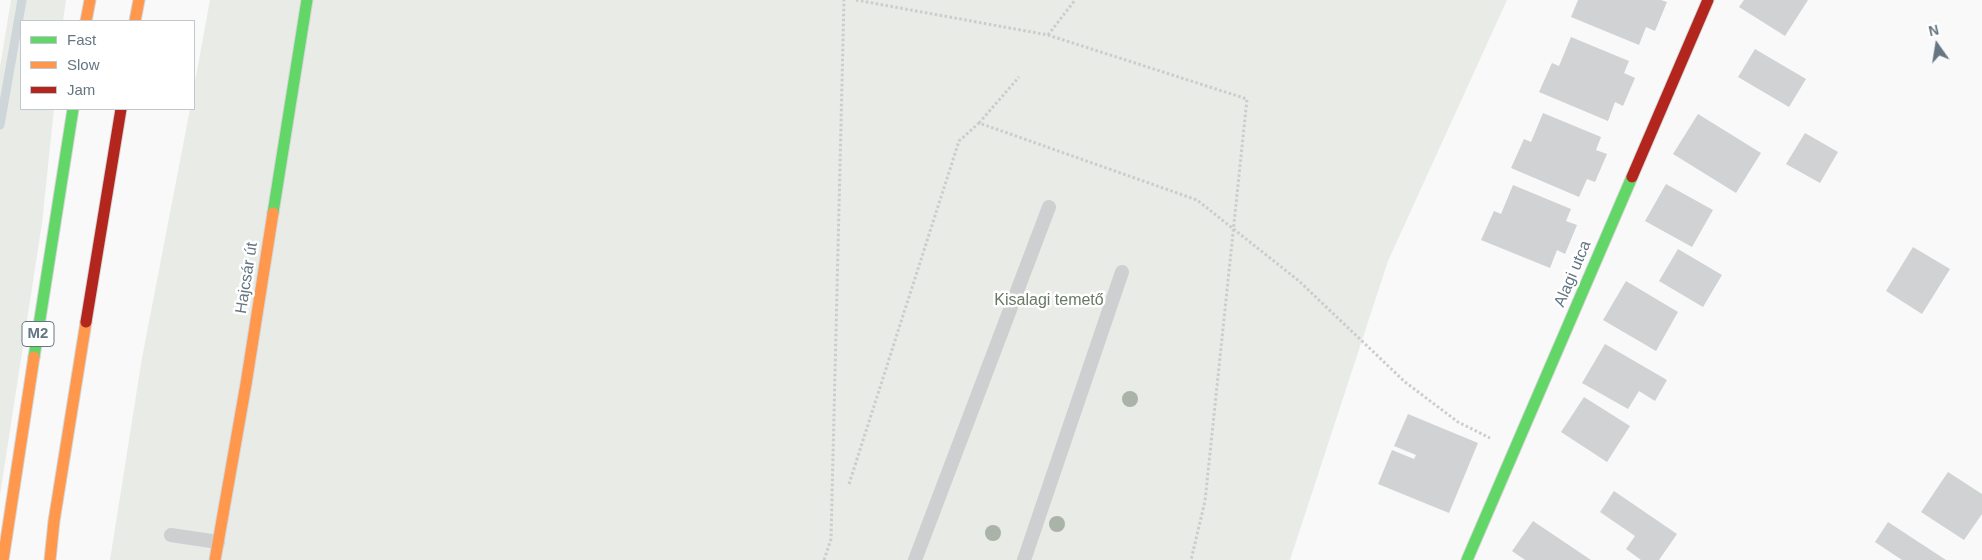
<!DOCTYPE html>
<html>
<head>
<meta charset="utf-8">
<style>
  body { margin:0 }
  #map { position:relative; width:1982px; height:560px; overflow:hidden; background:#f9f9f9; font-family:Helvetica,sans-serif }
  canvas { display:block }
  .legend { position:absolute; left:20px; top:20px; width:175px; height:90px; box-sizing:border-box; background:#fff; border:1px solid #c1c8cd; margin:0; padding:6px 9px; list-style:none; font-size:15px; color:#657683 }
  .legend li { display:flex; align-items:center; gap:10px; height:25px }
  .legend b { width:25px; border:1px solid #c1c8cd }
  .north { position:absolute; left:1912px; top:20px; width:50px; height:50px; -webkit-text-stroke:4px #fff; paint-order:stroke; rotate:347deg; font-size:14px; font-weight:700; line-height:20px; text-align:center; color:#657683 }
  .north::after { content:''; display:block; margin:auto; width:18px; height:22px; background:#657683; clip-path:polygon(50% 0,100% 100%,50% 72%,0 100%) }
</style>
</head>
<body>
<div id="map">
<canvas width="1982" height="560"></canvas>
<ul class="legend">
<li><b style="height:6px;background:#63d668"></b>Fast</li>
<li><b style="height:6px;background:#ff974d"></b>Slow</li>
<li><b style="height:6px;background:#b3261e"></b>Jam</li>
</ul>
<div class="north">N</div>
</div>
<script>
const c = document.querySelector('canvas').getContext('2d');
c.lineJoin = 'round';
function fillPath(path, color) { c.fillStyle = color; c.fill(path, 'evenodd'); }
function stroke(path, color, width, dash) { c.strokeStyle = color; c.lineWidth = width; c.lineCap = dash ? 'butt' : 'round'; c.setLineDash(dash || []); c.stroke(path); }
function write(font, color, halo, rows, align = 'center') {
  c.font = font + ' Helvetica,sans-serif'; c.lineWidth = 5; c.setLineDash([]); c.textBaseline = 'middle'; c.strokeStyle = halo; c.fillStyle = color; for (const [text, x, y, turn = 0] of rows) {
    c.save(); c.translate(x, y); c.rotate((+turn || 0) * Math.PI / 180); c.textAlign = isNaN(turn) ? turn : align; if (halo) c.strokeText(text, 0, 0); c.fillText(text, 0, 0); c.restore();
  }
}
fillPath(new Path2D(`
  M11,0H66L63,21H21V109H54L42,223L0,495V67Z
  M210,0H1507L1388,261L1290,560H110L142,358L190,109H194V87Z`), '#e8ebe6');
stroke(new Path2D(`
  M0,125L22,0`), '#ced6d9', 9);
fillPath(new Path2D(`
  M1578,0H1661L1667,2L1655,31L1646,27L1639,45L1571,17Z
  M1744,0H1808L1785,36L1739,7Z
  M1571,37L1629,61L1624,73L1635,78L1623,106L1615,102L1608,121L1539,92L1552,63L1559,66Z
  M1755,49L1806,79L1789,107L1738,77Z
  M1543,113L1601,137L1596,150L1607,154L1595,182L1587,179L1579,197L1511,168L1524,139L1531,142Z
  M1698,114L1761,153L1736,193L1673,154Z
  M1805,133L1838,152L1820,183L1786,164Z
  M1666,184L1713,210L1692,247L1645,221Z
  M1513,185L1571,209L1566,221L1577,225L1565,254L1557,250L1550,268L1481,240L1494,211L1501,214Z
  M1913,247L1950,269L1922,314L1886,291Z
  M1678,249L1722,275L1703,307L1659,281Z
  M1626,281L1678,312L1656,351L1603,320Z
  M1605,344L1667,380L1655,401L1639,391L1628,409L1582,383Z
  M1584,397L1630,426L1607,462L1561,432Z
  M1408,414L1478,443L1449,513L1378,484L1392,450L1414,459L1416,455L1394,446Z
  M1948,472L1982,494V514L1964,540L1921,512Z
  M1614,491L1677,534L1659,560H1641L1626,549L1635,536L1600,512Z
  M1533,521L1591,560H1525L1512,551Z
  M1888,522L1946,560H1902L1875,542Z`), '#d0d2d3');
const fast = new Path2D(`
  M273,213L307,0
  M34,357L73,109
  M1467,560L1632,177`);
const slow = new Path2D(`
  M86,21L90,0
  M135,21L139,0
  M3,560L34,357
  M50,560L54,521L86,322
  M215,560L246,384L273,213`);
const jam = new Path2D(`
  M1632,177L1708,0
  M86,322L121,109`);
stroke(fast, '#d5d6d7', 13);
stroke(slow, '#d5d6d7', 13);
stroke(jam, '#d5d6d7', 13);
stroke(new Path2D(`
  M856,0L1048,35L1247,99L1205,501L1191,560
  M1048,35L1075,0
  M979,123L1019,77
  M849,484L959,141L979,123L1197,200L1299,281L1405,382L1458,422L1490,438
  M824,560L831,539L844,0`), '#cbcccd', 3, [2.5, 2.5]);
stroke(new Path2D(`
  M171,535L218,542
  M915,560L1049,207
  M1024,560L1122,272`), '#cecfd0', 14);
stroke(fast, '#63d668', 11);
stroke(slow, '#ff974d', 11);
stroke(jam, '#b3261e', 11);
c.fillStyle = '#a9b3a7';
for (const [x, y] of [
  [1130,399],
  [1057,524],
  [993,533]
]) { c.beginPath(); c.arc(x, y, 8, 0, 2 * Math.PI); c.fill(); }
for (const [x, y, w] of [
  [38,334,32]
]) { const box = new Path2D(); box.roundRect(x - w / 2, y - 12.5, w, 25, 4); c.fillStyle = '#fff'; c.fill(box); stroke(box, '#657683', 1); }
write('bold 15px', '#657683', null, [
  ["M2",38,334]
]);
write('16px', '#657683', '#fff', [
  ["Alagi utca",1573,274,-67],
  ["Hajcsár út",247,278,-81]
]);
write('16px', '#687a64', '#fff', [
  ["Kisalagi temető",1049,301]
]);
</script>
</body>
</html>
